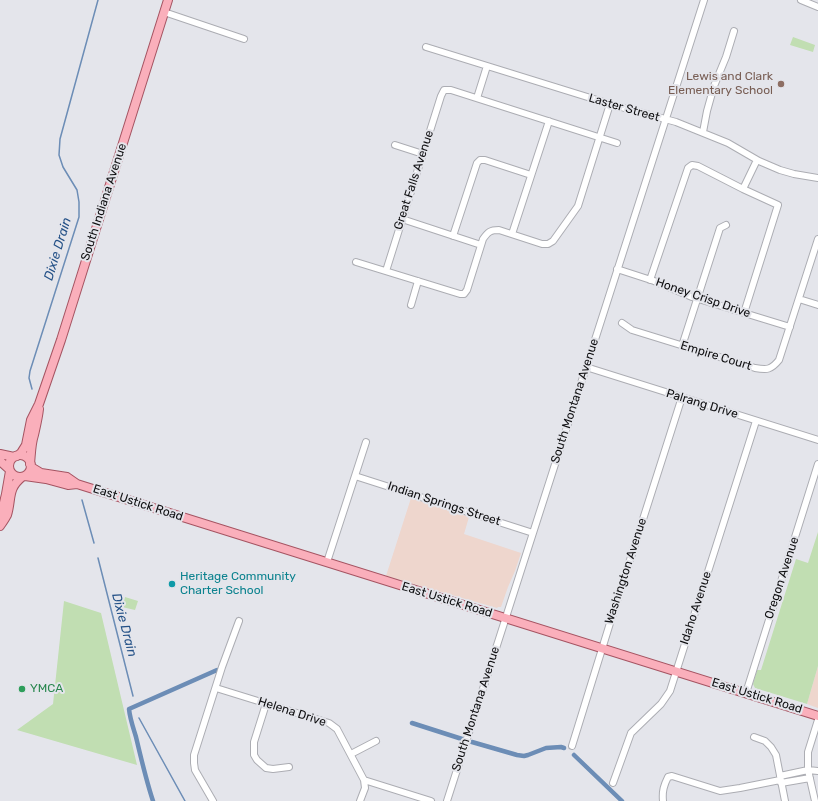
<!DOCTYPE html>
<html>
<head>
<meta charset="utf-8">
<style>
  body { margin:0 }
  canvas { display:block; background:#e4e5eb }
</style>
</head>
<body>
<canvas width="818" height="801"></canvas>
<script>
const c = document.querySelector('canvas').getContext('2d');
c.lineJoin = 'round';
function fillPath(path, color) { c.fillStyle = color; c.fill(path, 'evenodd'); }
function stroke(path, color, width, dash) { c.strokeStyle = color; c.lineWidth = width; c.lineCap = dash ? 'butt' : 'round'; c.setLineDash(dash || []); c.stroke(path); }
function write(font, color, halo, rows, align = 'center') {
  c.font = font + ' Rubik,sans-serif'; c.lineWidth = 4; c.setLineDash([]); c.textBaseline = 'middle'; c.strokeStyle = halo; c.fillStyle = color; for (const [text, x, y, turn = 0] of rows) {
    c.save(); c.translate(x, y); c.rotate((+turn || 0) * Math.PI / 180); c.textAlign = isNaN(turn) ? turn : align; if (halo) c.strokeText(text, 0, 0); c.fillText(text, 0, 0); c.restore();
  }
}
fillPath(new Path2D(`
  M411,498L469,517L464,534L521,553L515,571L508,587L501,607H498L497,608L386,576Z
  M818,666V708L807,704Z`), '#eed6cd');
fillPath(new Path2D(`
  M793,37L815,45L813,52L790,45Z
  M818,532V666L807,704L755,688L753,684L757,670H761L796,559L808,563Z
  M125,597L138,601L135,610L122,607Z
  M64,601L101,613L137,765L17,730L53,704Z`), '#c1deb2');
stroke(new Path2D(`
  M32,389L29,378L30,371L79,217V202L77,190L63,167L59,155L60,139L98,0
  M82,500L94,543
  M98,558L133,696
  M139,718L185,801`), '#6c8db6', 1.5);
stroke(new Path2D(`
  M412,723L462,739
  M472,742L517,755L524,756L528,755L546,748L561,747L564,748
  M574,755L622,801
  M153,801C146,780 141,758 136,737C133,727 130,719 129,709L217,670`), '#6c8db6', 4.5);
const minor = new Path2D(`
  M801,0L818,7
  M164,12L244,39
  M426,47L610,104L676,122L728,143L759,161L780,170L794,174L818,178
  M477,98L487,66
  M703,132L707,111L714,86L726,57L734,31
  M395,145L423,154
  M743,189L757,160
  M402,219L481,245
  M512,234L549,121
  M453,236L477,163L480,160H485L531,175
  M356,262L460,294H464L467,290L483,239C488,232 490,230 499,230L542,244H548L553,241L578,206L610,104
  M617,269L654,281L692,297L790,327
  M386,271L441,96L444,90H451L617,143
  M650,280L688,168L692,165L698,166L743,189L778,205L744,313
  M799,299L818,305
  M411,305L418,281
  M622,323L632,330L755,368C767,370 771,370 779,360L818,239
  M682,346L720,228L726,225
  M586,367L818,440
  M355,476L533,533
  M327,562L366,442
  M216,688L329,723L337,729L364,780L431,801
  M746,693L818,464
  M266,704L254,742V755L257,760L266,768L273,769L289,767
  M754,737L765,741L771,747L776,755L785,801
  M572,746L615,607L682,397
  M351,754L376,741
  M780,776L808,770L818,771
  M613,783L631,733L661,704L670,691L756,421
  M781,783L810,778
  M213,801L195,770L194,763V755L222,667L239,621
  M360,801L365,788L364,780
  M447,801L704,0
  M663,801C662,791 664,785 668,777L672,776L720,791L740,788L780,780
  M815,801L808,770V752L818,720`);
const major = new Path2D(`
  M0,454L14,457
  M9 466a11 11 0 1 1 22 0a11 11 0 1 1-22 0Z
  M17,456L21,453L26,445L31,420L39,404L61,340L168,0
  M0,461L9,469
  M30,464C31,454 31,444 34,435C36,426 38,418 39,409
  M31,467L41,473L67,477L77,484L818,716
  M25,476L46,479L68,485L77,484
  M0,525L1,516L6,494L10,471
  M0,526C2,523 5,519 7,515C12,499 7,489 22,477`);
stroke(minor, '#acadb3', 8);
stroke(major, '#a55462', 10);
stroke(minor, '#fff', 6);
stroke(major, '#faafbb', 8);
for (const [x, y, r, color] of [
  [781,84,4,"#8d6e63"],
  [172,584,4,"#0f9aa8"],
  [22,689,4,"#2e9e5b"]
]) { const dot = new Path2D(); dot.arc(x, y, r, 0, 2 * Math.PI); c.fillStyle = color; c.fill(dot); stroke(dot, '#e4e5eb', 1.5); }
write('12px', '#785e54', '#e4e5eb', [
  ["Lewis and Clark",773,77],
  ["Elementary School",773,91]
], 'right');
write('12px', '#0e0e10', '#e4e5eb', [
  ["Laster Street",624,108,16],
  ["Great Falls Avenue",414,180,-72],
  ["South Indiana Avenue",104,202,-72],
  ["Honey Crisp Drive",703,298,19],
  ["Empire Court",716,356,17],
  ["South Montana Avenue",575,401,-72],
  ["Palrang Drive",702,404,17],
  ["East Ustick Road",138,503,18],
  ["Indian Springs Street",444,504,18],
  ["Washington Avenue",626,571,-72],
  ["Oregon Avenue",782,578,-72],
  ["East Ustick Road",447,600,17],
  ["Idaho Avenue",696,608,-72],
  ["East Ustick Road",757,696,17],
  ["South Montana Avenue",476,709,-72],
  ["Helena Drive",292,712,18]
]);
write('12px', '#0d838f', '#e4e5eb', [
  ["Heritage Community",180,577],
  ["Charter School",180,591]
], 'left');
write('12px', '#27864d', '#e4e5eb', [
  ["YMCA",30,689]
], 'left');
write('italic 13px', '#245187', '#e4e5eb', [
  ["Dixie Drain",58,249,-73],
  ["Dixie Drain",124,625,75]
]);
</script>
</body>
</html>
